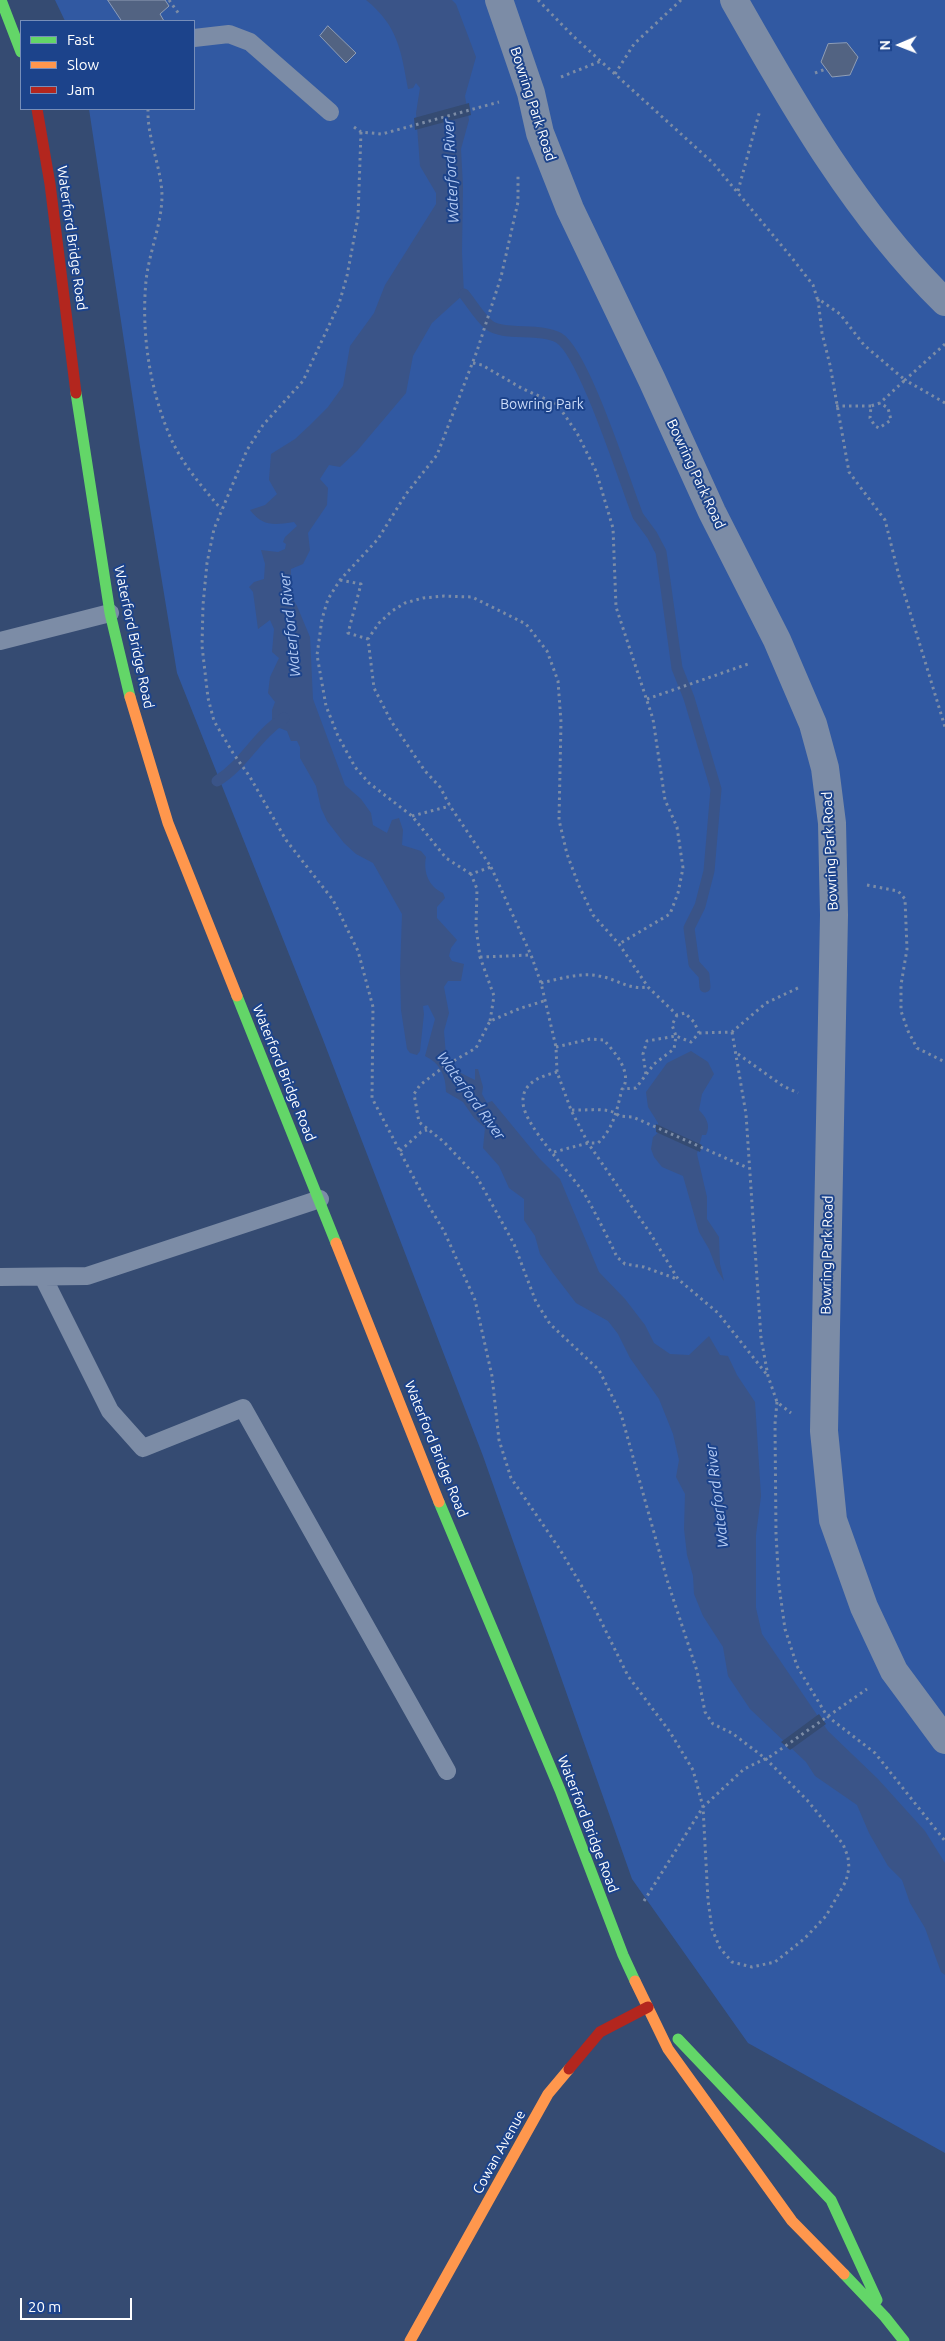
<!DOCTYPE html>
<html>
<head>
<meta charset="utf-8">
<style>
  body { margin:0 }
  #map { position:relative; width:945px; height:2341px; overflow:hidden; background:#354b72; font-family:Ubuntu,sans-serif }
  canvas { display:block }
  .legend { position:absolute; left:20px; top:20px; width:175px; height:90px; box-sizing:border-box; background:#1c438b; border:1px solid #778eb9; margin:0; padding:6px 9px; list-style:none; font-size:15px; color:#fff }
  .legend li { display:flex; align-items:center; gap:10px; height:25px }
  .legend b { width:25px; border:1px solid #778eb9 }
  .north { position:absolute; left:875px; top:20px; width:50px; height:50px; -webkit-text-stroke:4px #1c438b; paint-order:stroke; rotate:269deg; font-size:14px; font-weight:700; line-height:20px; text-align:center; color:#fff }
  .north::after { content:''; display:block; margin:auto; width:18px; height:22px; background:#fff; clip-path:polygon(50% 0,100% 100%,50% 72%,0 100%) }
  .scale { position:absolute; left:20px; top:2298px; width:112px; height:22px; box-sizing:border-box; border:2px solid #fff; border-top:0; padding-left:6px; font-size:15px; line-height:18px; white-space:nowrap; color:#fff; -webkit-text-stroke:4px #1c438b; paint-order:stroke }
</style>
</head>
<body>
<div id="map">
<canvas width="945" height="2341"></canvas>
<ul class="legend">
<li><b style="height:6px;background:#63d668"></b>Fast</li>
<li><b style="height:6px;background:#ff974d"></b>Slow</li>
<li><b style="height:6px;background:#b3261e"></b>Jam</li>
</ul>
<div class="north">N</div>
<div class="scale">20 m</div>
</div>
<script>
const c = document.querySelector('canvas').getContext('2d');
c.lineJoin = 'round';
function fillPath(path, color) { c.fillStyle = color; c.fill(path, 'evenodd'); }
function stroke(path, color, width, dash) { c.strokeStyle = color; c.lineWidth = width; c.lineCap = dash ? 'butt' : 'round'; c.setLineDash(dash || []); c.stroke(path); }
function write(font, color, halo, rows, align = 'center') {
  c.font = font + ' Ubuntu,sans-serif'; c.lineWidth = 4; c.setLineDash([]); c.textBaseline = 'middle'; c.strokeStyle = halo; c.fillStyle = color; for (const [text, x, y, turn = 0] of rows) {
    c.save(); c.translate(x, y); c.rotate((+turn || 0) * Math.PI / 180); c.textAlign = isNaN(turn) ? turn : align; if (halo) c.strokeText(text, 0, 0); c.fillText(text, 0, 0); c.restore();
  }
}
fillPath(new Path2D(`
  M55,0H945V2153L748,2043L632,1879L483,1456L322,1037L177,673L140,447L89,109H194V21H65Z`), '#3159a2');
fillPath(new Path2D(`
  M366,0H452L456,4L476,57L465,96L469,120L461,149L463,186L462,252L464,294L432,323L413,356L406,393L357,451L340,467L329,465L320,479L328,488L327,505L308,533L310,550L303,564L291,569V596L297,606L310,637L313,699L345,785L361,799L371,813L373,825L387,833L392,820L399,818L403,830L402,845L421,851L426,857C423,872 429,887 443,893L445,898L437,907V918L457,940L451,948L449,956L452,961L464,964L461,981H448L444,987L449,1013L444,1031L446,1056L457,1071L475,1080V1069H478L483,1087L482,1094L487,1103L492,1101L539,1158L560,1179L599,1272L625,1299L645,1325L654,1343L670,1354L689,1355L709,1336L720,1355L728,1356L737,1375L755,1402L761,1496L756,1535V1608L762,1634L828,1731L878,1779L925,1831L945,1863V1975L941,1972L925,1928L910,1903L902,1880L888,1866L869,1833L857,1805L815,1776L806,1762L750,1709L728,1676L723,1647L703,1616L694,1594L693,1576L687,1555L684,1529L685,1494L676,1477L679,1460L673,1434L659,1399L630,1358L618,1334L608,1321L576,1303L553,1273L540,1254L535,1236L524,1220V1199L509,1188L499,1166L483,1148L485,1128L474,1118L463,1102L446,1092C446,1076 440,1063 425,1056L435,1019L428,1005L423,1006L424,1014L420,1051L417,1055L410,1053L407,1049L401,1010L400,972L402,914L373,863L356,854L344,843L327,821L321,808L316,786L300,758V747L297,741H291L287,731L272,725V710L275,702L268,693L270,677L279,658L272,652L274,629L270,620L258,629L253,592L249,587L254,582L264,579L265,564L261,550L278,552L285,549L286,544L283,542L285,537L297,526L294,522C274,525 263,527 250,510L265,505L277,494L269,480L271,454L295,439L309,426L328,407L343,386L350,346L374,313L385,285L436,204V193L420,166L416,113L420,88L416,83L413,88L408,89C401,50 398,26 366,0Z
  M691,1051L708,1062L714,1074L702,1094L699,1110C706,1117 711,1125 706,1135H702L697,1154L707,1197V1219L719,1237L720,1264L724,1281L717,1270L709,1249L699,1232L683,1176L662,1167L654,1157L651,1149L653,1137L659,1132L658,1123L648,1107L646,1092L667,1063Z`), '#3a5488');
fillPath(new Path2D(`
  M469,103L471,115L415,130L414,118Z
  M656,1124L702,1145L700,1152L656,1132Z
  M819,1714L826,1724L790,1750L781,1742Z`), '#354b72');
stroke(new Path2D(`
  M464,294C472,304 479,316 488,324C502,337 540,327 559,338C584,353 625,483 638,516L652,535L661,552L677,668L689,698L716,789L709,871L700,906L689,928L694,964L704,975L705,987
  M217,781C244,765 257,734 284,718`), '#3a5488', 11);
const building = new Path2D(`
  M108,0H165L169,6L160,14L164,21H122Z
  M328,26L356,53L346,63L320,36Z
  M847,43L858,57L850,75L832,77L821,62L828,44Z`);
fillPath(building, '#526382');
stroke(building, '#909eb5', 1);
stroke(new Path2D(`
  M169,0L179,14
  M538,0L573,36L713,163L792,258L813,285L817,298L840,314L864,345L905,380L880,403L871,406L870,418L875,426L879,428L891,420L888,408L880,403
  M815,73L826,69
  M615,74L634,44L681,0
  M561,77L601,61
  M148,109C147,138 161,166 162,195C162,224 149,252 146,281C141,334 150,392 172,441C184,466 203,488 221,509
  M354,127L361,132L382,134L499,102
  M361,132L358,217L347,276L339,304L303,381L263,425L247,450L214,529L207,563L203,605L202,646L208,698L214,721L233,753L250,777L286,840L333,900L358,951L373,1007L372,1098L427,1203L444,1231L475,1300L492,1376L499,1440L511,1478L559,1548L593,1605L628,1676L670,1732L693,1770L703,1807L708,1900L712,1929L720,1948L732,1962L752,1967L775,1962L804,1939L826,1916L846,1881L849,1868L848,1857L843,1844L807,1800L766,1759L732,1733L713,1724L705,1712L697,1671L668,1583L621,1414L599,1370L550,1324L536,1302L514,1244L477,1177L444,1142L419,1122L414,1094L420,1085L445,1066L476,1048L490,1021L521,1008L544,1001
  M738,191L760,110
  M818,299L822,333L830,365L849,472L885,520L899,576L945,727
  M945,344L905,380L945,403
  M473,363L482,365L523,389L557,404L577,433L596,471L613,528L616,607L653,719L665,800L677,827L683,868L678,893L670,914L619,944
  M836,406H871
  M340,580L361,584L348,633L368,639
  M647,699L751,663
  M412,816L450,806
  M491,867L531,955L541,983L556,1047L557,1072L571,1110L588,1143L650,1233L678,1279L718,1313L768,1376
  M471,874L446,858L412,816L369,783L355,767L338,736L326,706L317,655L322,619L328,599L340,580L378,539L406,494L437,455L477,351L501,277L518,202V173
  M867,885L898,891L905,899L907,949L901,985V1011L908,1031L917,1048L945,1062
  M480,957L531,955
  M541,983C559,979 581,972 599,976C618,979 627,990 648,987
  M490,1021L494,996L480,957L476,927L477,889L471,874L491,867L450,806L440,787L425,771L391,721L374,688L368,639L379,623L392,611L405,603L423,598L444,596L472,597L526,624L547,651L558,681L561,722L559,820L567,854L579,886L593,915L619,944L648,987L677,1015L685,1013L694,1022L699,1033L691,1042L676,1036L647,1041L643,1054L646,1075
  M732,1032L746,1114L761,1338L768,1376L777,1402L791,1413
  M699,1033L732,1032L766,1003L800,987
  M556,1047L590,1039L604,1040C615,1053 632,1071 623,1089
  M738,1054L783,1086L798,1093
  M557,1072C542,1076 522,1082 523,1102C523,1126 575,1176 588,1200C598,1218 608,1238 617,1257L625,1264L644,1267L677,1279
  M572,1110C585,1111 610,1106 619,1116L633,1117L748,1168
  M400,1151L421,1132L427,1130
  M554,1152L588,1143H598C614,1128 617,1109 622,1089L636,1088L654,1064L674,1049L676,1036L672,1025L677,1015
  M777,1402L775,1424L776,1534L779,1586L785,1629L797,1666L827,1716L875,1753L945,1841
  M644,1901L703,1807L744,1769L771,1756L867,1689`), '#7c8ca6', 3, [2.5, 4]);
stroke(new Path2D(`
  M194,38L229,34L250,42L330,112
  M0,641L110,613
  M0,1277L87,1276L320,1199
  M43,1277L110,1411L143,1448L243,1408L447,1771`), '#7c8ca6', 18);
stroke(new Path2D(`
  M499,0L531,93L540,133L570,209L652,380L712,512L777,640L813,724L825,768L832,823L834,915L824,1431L833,1520L864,1607L894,1671L945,1740
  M734,0C794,106 857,216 945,302`), '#7c8ca6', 28);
stroke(new Path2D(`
  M1,0L21,52
  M76,393L110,613L130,697
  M237,996L336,1243
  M439,1502L560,1790L623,1955L635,1981
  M678,2039L831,2200L877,2300
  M844,2274L885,2317L904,2341`), '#63d668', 11);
stroke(new Path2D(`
  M130,697L168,823L237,996
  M336,1243L439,1502
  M635,1981L668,2049L792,2221L844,2274
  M410,2341L548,2094L569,2069`), '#ff974d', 11);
stroke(new Path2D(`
  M37,109L50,184L76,393
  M569,2069L600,2032L648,2007`), '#b3261e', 11);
write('14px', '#fff', '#1c438b', [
  ["Bowring Park Road",533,104,72],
  ["Waterford Bridge Road",72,238,82],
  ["Bowring Park Road",696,474,65],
  ["Waterford Bridge Road",134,637,78],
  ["Bowring Park Road",830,851,-93],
  ["Waterford Bridge Road",284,1073,68],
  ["Bowring Park Road",827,1255,-89],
  ["Waterford Bridge Road",436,1449,68],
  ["Waterford Bridge Road",588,1824,69],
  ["Cowan Avenue",499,2152,-61]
]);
write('14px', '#cdddf9', '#1c438b', [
  ["Bowring Park",542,404]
]);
write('italic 15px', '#b4cbf4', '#1c438b', [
  ["Waterford River",451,171,-93],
  ["Waterford River",290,625,-96],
  ["Waterford River",471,1096,54],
  ["Waterford River",717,1496,-97]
]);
</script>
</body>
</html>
